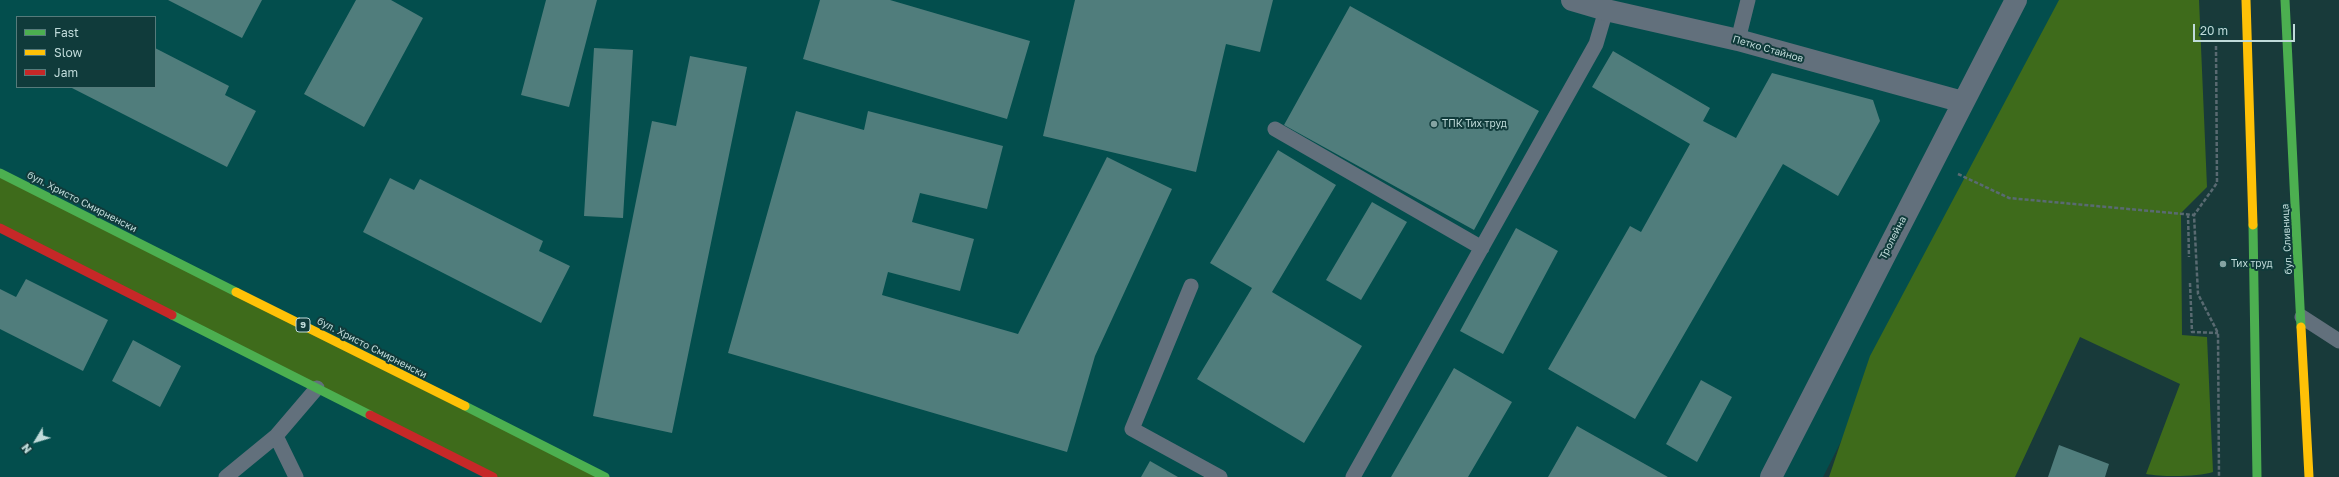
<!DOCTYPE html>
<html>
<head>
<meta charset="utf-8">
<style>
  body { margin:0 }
  #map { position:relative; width:2339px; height:477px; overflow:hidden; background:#183a3a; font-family:"Golos Text",sans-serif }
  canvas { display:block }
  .legend { position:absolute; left:16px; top:16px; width:140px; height:72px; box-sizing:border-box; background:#103b3b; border:1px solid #567b7b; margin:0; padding:5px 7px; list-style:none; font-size:12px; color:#c0dbda }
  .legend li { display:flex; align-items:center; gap:8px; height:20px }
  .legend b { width:20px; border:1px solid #567b7b }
  .north { position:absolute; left:16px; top:421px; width:40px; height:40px; -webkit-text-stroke:3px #103b3b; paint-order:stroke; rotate:232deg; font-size:11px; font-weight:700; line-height:16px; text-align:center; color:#c0dbda }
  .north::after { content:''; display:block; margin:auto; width:14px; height:18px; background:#c0dbda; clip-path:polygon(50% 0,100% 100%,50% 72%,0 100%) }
  .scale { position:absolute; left:2193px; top:24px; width:102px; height:18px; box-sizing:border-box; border:2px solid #c0dbda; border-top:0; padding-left:5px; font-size:12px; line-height:14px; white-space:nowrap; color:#c0dbda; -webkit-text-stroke:3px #103b3b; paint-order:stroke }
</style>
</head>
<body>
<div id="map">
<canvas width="2339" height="477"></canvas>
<ul class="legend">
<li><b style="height:5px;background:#4caf50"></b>Fast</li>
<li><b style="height:5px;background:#ffc107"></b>Slow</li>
<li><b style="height:5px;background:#c62828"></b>Jam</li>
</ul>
<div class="north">N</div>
<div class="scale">20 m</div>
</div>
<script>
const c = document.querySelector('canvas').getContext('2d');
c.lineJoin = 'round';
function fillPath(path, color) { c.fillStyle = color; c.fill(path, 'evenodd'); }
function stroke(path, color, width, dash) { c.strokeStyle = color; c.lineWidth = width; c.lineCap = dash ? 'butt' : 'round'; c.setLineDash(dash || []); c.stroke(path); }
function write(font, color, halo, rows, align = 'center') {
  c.font = font + ' "Golos Text",sans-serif'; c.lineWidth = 4; c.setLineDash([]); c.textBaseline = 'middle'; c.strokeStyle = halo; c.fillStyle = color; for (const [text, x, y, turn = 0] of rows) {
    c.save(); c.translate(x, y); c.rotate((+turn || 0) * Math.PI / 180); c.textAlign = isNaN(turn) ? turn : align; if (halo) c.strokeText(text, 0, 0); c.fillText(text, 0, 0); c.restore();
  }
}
fillPath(new Path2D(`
  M0,0H2065L1823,477H0ZM17,17H155V87H17Z`), '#034e4d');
fillPath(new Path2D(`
  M2059,0H2199L2207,187L2181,213L2182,335L2207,337L2213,472C2198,477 2162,477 2146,474L2180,384L2080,337L2015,477H1829L1870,356Z
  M0,173L605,477H493L0,228Z`), '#3e6b1b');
fillPath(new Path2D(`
  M168,0H262L242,38Z
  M356,0H391L423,18L364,127L304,94Z
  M546,0H597L569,107L521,95Z
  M820,0H890L1030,41L1007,119L803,59Z
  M1075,0H1273L1260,52L1226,44L1196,172L1043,136Z
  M1350,6L1539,111L1474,230L1284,125Z
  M155,48L229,86L225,95L256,111L227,167L70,87H155Z
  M594,48L633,50L623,218L584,216Z
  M1613,51L1710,108L1703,121L1736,138L1772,73L1873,100L1880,121L1838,196L1783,164L1635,419L1548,369L1630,226L1641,232L1690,144L1592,87Z
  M690,56L747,67L672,433L593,416L652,121L676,126Z
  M796,111L864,130L868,111L1003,146L987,209L920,193L912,222L974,239L960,291L888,272L882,295L1018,334L1107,157L1172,189L1095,356L1067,452L728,353Z
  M1278,150L1336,185L1272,292L1362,346L1304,443L1197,379L1252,288L1210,263Z
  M390,178L414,190L420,179L543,241L539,251L570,266L541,323L363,232Z
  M1372,202L1407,222L1361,300L1326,280Z
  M1516,228L1558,251L1503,354L1460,331Z
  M26,279L108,320L83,371L0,329V289L16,297Z
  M133,340L181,366L160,407L112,381Z
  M1454,368L1512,402L1468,477H1391Z
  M1701,380L1732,397L1697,462L1666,444Z
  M1577,426L1668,477H1548Z
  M2059,445L2109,464L2105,477H2048Z
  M1150,461L1178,477H1141Z`), '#507d7c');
stroke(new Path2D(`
  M2216,46L2217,183L2194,215L2198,294L2218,333L2219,477
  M1958,174L2009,198L2194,215
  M2188,214L2189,257
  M2190,283L2192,332L2218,333`), '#596a71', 2.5, [4, 2]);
stroke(new Path2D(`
  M1738,40L1748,0
  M1275,129L1482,248
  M1191,286L1132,429L1220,477
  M2302,317L2339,341
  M276,436L296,477
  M226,477L276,436L317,388
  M1353,477L1596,44L1606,10`), '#62707c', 15);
stroke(new Path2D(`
  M1572,0L1606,10L1738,40L1963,102
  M1771,477L2016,0`), '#62707c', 22);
stroke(new Path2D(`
  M2285,0L2301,327
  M0,173L236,292
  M2253,225L2257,477
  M172,315L370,415
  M465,406L605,477`), '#4caf50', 9);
stroke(new Path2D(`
  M2246,0L2253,225
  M236,292L465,406
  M2301,327L2309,477`), '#ffc107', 9);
stroke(new Path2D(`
  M0,228L172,315
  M370,415L493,477`), '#c62828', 9);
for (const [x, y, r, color] of [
  [1434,124,4,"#85a3a2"],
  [2223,264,4,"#85a3a2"]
]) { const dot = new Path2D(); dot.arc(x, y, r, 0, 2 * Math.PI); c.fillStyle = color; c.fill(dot); stroke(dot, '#103b3b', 1.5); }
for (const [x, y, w] of [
  [303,325,14]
]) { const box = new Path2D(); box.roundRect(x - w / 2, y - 7, w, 14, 3); c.fillStyle = '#103b3b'; c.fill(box); stroke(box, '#c0dbda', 1); }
write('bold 9px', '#c0dbda', null, [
  ["9",303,325]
]);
write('10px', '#c0dbda', '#103b3b', [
  ["Петко Стайнов",1768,49,16],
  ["бул. Христо Смирненски",82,202,27],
  ["Тролейна",1893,238,-63],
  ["бул. Сливница",2287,239,-93],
  ["бул. Христо Смирненски",372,348,27]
]);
write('10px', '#c0dbda', '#103b3b', [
  ["ТПК Тих труд",1442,124],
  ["Тих труд",2231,264]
], 'left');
</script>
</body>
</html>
